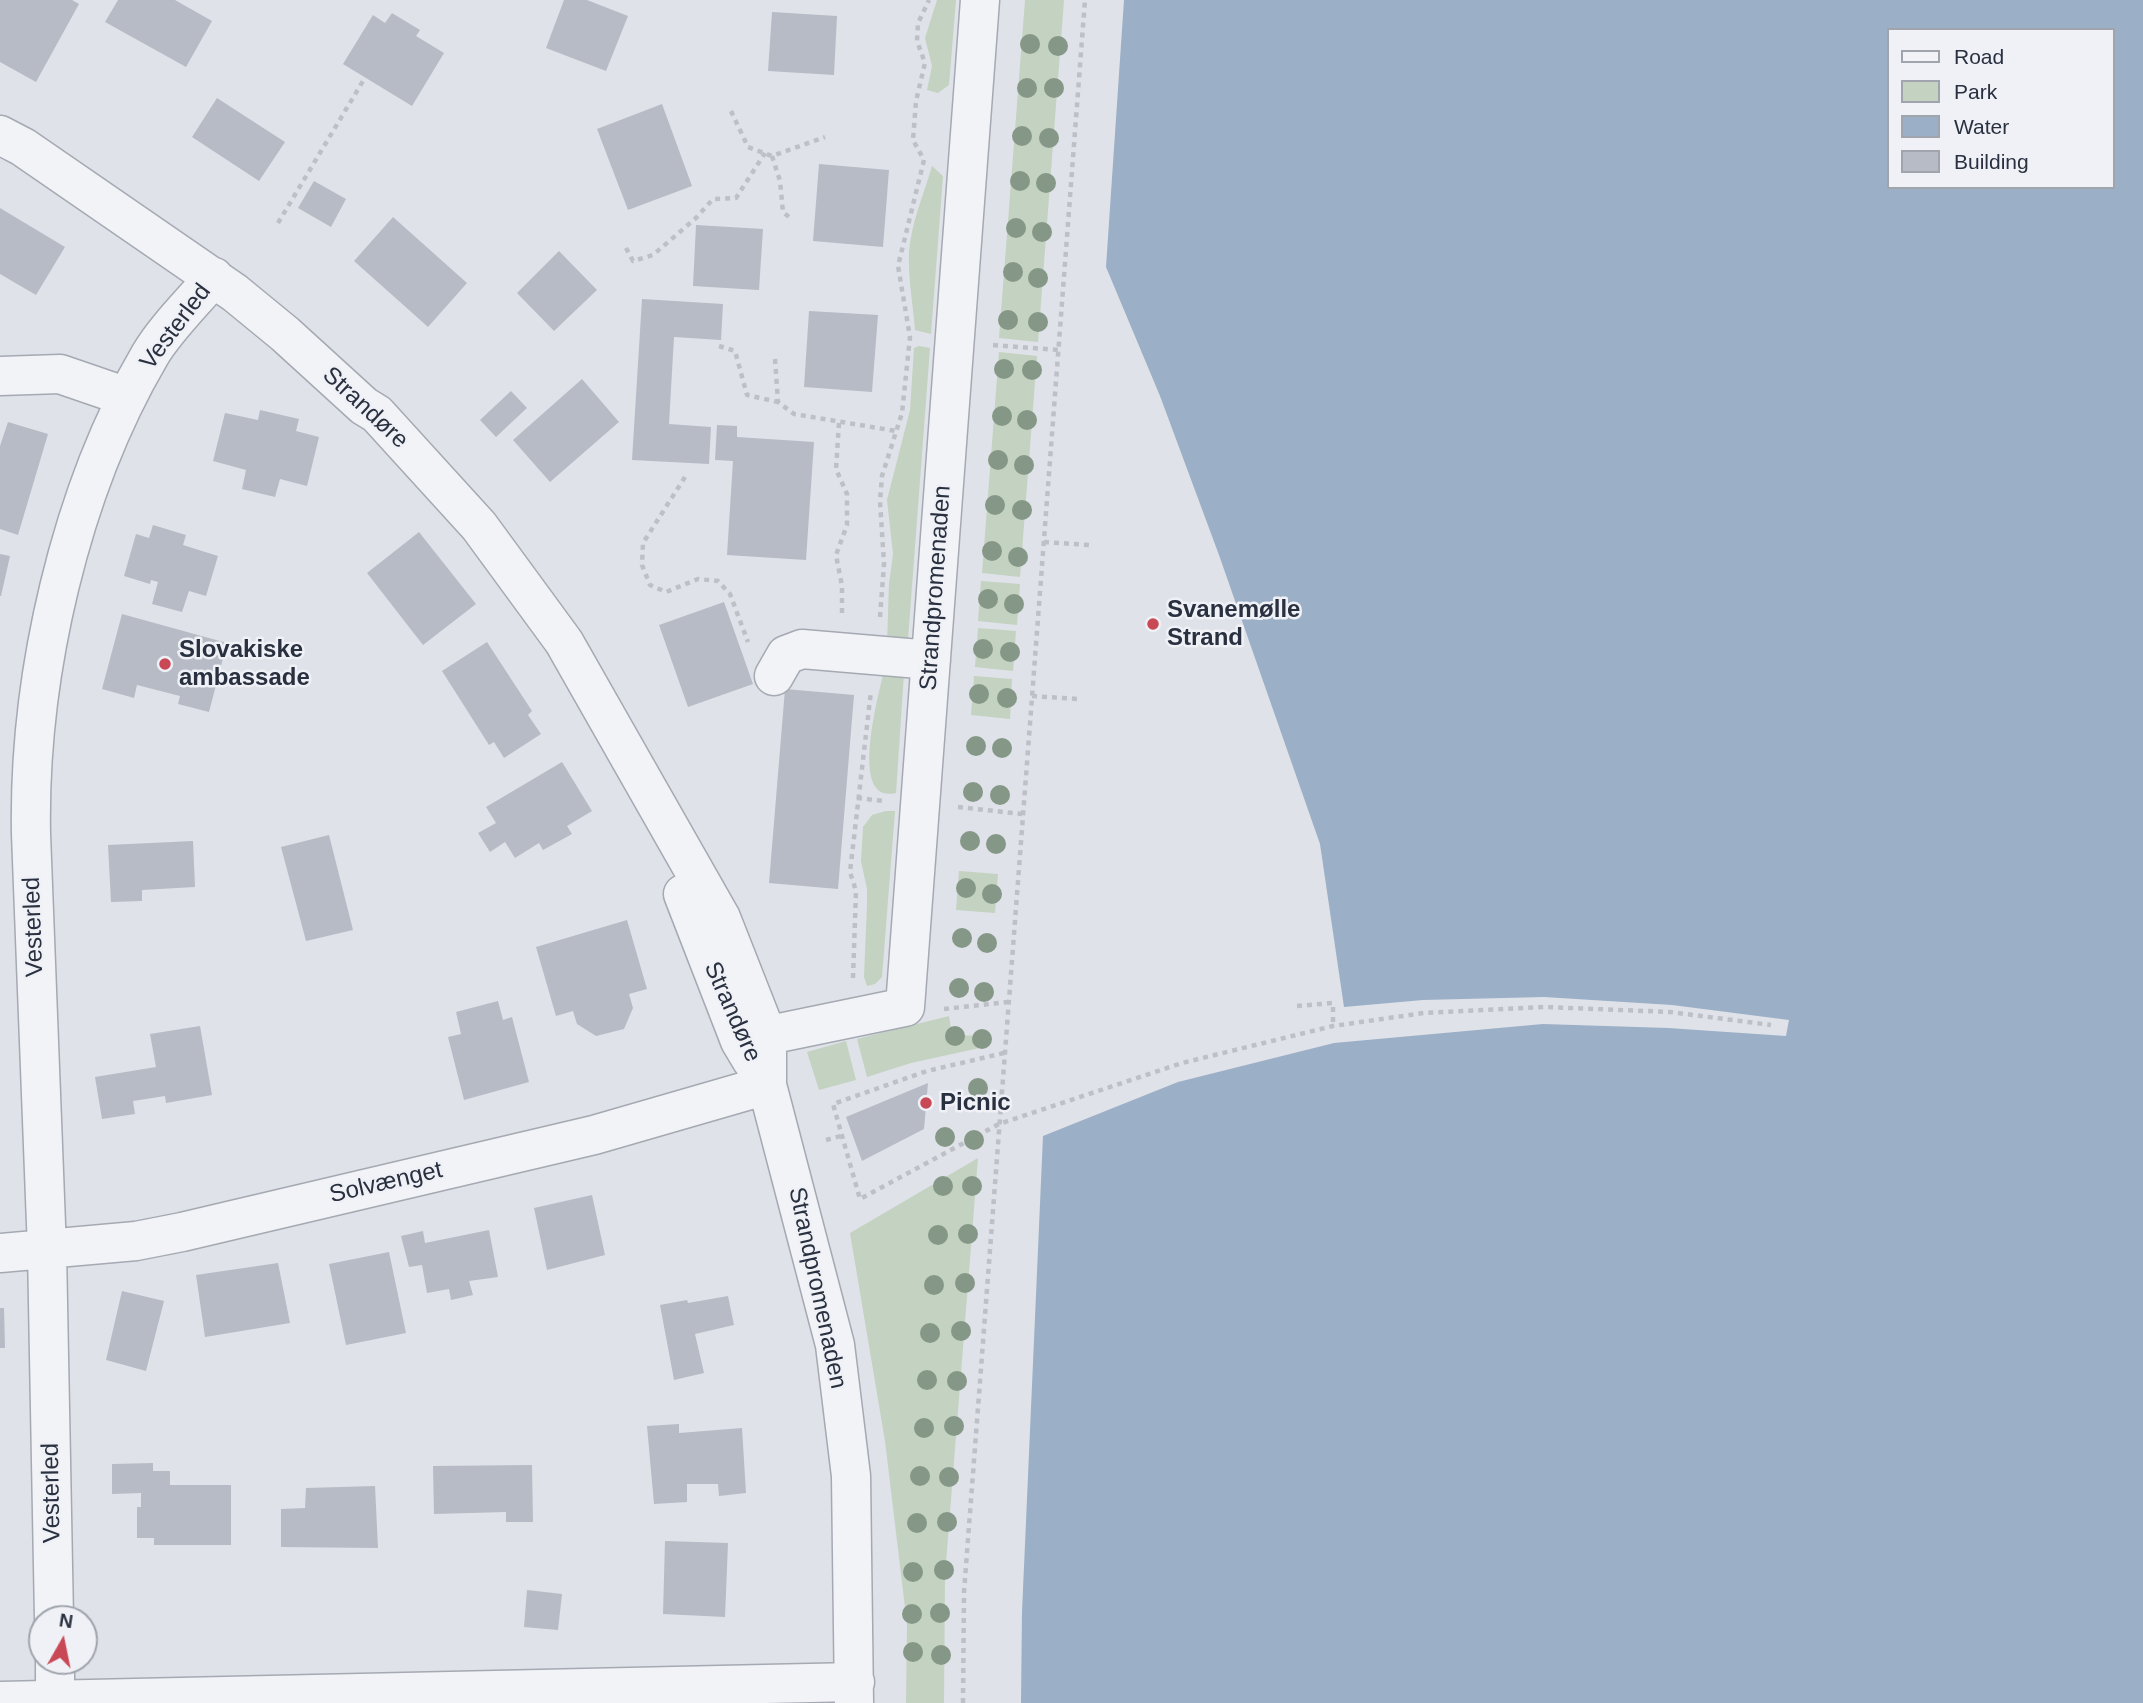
<!DOCTYPE html>
<html>
<head>
<meta charset="utf-8">
<style>
  body { margin:0 }
  #map { position:relative; width:2143px; height:1703px; overflow:hidden; background:#dfe2e8; font-family:Helvetica,sans-serif }
  canvas { display:block }
  .legend { position:absolute; left:1887px; top:28px; width:228px; height:161px; box-sizing:border-box; background:#eff1f6; border:2px solid #a0a4ad; margin:0; padding:9px 12px; list-style:none; font-size:21px; color:#29303f }
  .legend li { display:flex; align-items:center; gap:14px; height:35px }
  .legend b { width:35px; border:2px solid #a0a4ad }
  .north { position:absolute; left:28px; top:1605px; width:70px; height:70px; box-sizing:border-box; background:#eff1f6; border:2px solid #a0a4ad; border-radius:50%; rotate:9deg; font-size:19px; font-weight:700; line-height:28px; text-align:center; color:#29303f }
  .north::after { content:''; display:block; margin:auto; width:24px; height:32px; background:#c94856; clip-path:polygon(50% 0,100% 100%,50% 72%,0 100%) }
</style>
</head>
<body>
<div id="map">
<canvas width="2143" height="1703"></canvas>
<ul class="legend">
<li><b style="height:9px;background:#f2f3f7"></b>Road</li>
<li><b style="height:19px;background:#c4d2c1"></b>Park</li>
<li><b style="height:19px;background:#9bafc7"></b>Water</li>
<li><b style="height:19px;background:#b7bbc5"></b>Building</li>
</ul>
<div class="north">N</div>
</div>
<script>
const c = document.querySelector('canvas').getContext('2d');
c.lineJoin = 'round';
function fillPath(path, color) { c.fillStyle = color; c.fill(path, 'evenodd'); }
function stroke(path, color, width, dash) { c.strokeStyle = color; c.lineWidth = width; c.lineCap = dash ? 'butt' : 'round'; c.setLineDash(dash || []); c.stroke(path); }
function write(font, color, halo, rows, align = 'center') {
  c.font = font + ' Helvetica,sans-serif'; c.lineWidth = 5; c.setLineDash([]); c.textBaseline = 'middle'; c.strokeStyle = halo; c.fillStyle = color; for (const [text, x, y, turn = 0] of rows) {
    c.save(); c.translate(x, y); c.rotate((+turn || 0) * Math.PI / 180); c.textAlign = isNaN(turn) ? turn : align; if (halo) c.strokeText(text, 0, 0); c.fillText(text, 0, 0); c.restore();
  }
}
fillPath(new Path2D(`
  M937,0H956L949,85L938,93L927,90L932,66L925,38Z
  M1025,0H1064L1038,342L999,338Z
  M932,166L943,176L931,334L915,330C913,304 908,279 909,252C911,223 924,194 932,166Z
  M919,346L930,348L908,639L887,645L889,584L893,554L887,500L910,410L914,348Z
  M999,352L1037,356L1020,577L982,573Z
  M981,581L1020,584L1017,625L978,621Z
  M978,628L1016,631L1013,671L975,667Z
  M885,666L904,673L896,793C846,805 881,687 885,666Z
  M974,676L1012,679L1010,719L971,715Z
  M886,811H895L882,977L875,984L867,986L864,977L867,904V889L861,861L863,827L872,815Z
  M959,871L998,874L995,913L956,910Z
  M949,1016L952,1035L985,1036L984,1047L911,1063L867,1077L857,1039Z
  M846,1041L856,1080L819,1090L807,1052Z
  M978,1158L945,1575L944,1703H906L907,1624L885,1441L850,1233Z`), '#c4d2c1');
fillPath(new Path2D(`
  M1124,0H2143V1703H1021L1022,1612L1043,1136L1178,1082L1334,1043L1543,1024L1668,1028L1786,1036L1789,1020L1672,1005L1544,997L1423,1000L1344,1007L1320,844L1219,555L1160,396L1106,267ZM1889,30H2113V187H1889Z`), '#9bafc7');
fillPath(new Path2D(`
  M0,0H72L79,4L36,82L0,62Z
  M118,0H175L212,21L186,67L105,22Z
  M564,0H587L628,16L606,71L546,48Z
  M772,12L837,16L834,75L768,71Z
  M392,13L420,30L416,36L444,53L412,106L343,64L373,15L385,23Z
  M217,98L285,142L259,181L192,137Z
  M662,104L692,186L628,210L597,129Z
  M819,164L889,170L883,247L813,241Z
  M314,181L346,199L331,227L298,208Z
  M0,208L65,247L36,295L0,274Z
  M393,217L467,283L428,327L354,261Z
  M696,225L763,229L759,290L693,286Z
  M559,251L597,290L554,331L517,293Z
  M642,299L723,304L721,340L674,337L669,424L711,427L709,464L632,460Z
  M809,311L878,315L872,392L804,387Z
  M582,379L619,422L550,482L513,440Z
  M511,391L527,408L496,437L480,420Z
  M260,410L299,419L296,431L319,437L307,486L280,479L275,497L242,489L246,470L213,461L225,413L258,420Z
  M8,422L48,434L18,535L0,529V446Z
  M717,425L737,426V437L814,442L806,560L727,555L733,461L715,460Z
  M153,525L186,535L183,545L218,556L206,596L189,591L182,612L152,604L158,582L151,580L150,584L124,576L136,534L149,538Z
  M419,532L476,604L423,645L367,573Z
  M0,554L10,556L1,596H0Z
  M724,602L753,684L688,707L659,625Z
  M122,614L227,643L209,712L178,704L180,696L137,685L134,698L102,689Z
  M487,642L532,711L528,715L541,734L504,758L494,742L489,745L442,671Z
  M785,689L854,695L838,889L769,883Z
  M562,762L592,811L567,826L572,834L543,850L539,843L515,858L505,842L490,852L478,833L496,823L486,807Z
  M329,835L353,930L306,941L281,847Z
  M193,841L195,887L142,890V901L111,902L108,845Z
  M627,920L647,989L629,994L633,1008L624,1029L596,1036L577,1024L573,1011L556,1016L536,947Z
  M498,1001L503,1020L512,1017L529,1082L464,1100L448,1037L461,1034L456,1012Z
  M200,1026L212,1095L166,1103L165,1096L133,1101L135,1114L102,1119L95,1077L156,1067L150,1034Z
  M928,1083L924,1129L862,1161L846,1117Z
  M592,1195L605,1255L547,1270L534,1208Z
  M489,1230L498,1277L469,1281L473,1295L451,1300L449,1289L427,1293L422,1265L409,1267L401,1236L423,1231L425,1243Z
  M389,1252L406,1333L346,1345L329,1264Z
  M278,1263L290,1323L205,1337L196,1275Z
  M122,1291L164,1301L146,1371L106,1360Z
  M728,1296L734,1325L695,1334L704,1373L674,1380L660,1305L687,1300L688,1303Z
  M0,1308H4L5,1348H0Z
  M679,1424V1433L742,1428L746,1493L719,1496L718,1484H687V1502L654,1504L647,1426Z
  M153,1463V1471H170V1485H231V1545H154V1538H137V1507H141V1493L112,1494V1464Z
  M532,1465L533,1522H506V1512L434,1514L433,1466Z
  M375,1486L378,1548L281,1547V1509L305,1508L306,1488Z
  M665,1541L728,1543L725,1617L663,1614Z
  M527,1590L562,1594L558,1630L524,1627Z`), '#b7bbc5');
const minor = new Path2D(`
  M0,135L23,147L235,293L285,334L364,406L377,414L479,526L564,642L721,918L767,1035V1085L835,1345L851,1476L854,1703
  M0,376L60,374L127,397
  M774,676L786,655L802,649L931,660
  M683,894L740,1041L752,1061
  M740,1041L905,1007L980,0
  M0,1253L136,1241L182,1232L594,1135L767,1085
  M54,1619L47,1250L31,834C28,677 70,491 150,355C165,329 194,301 214,277
  M55,1661V1703
  M0,1701L855,1682`);
stroke(minor, '#a5a9b2', 41);
stroke(new Path2D(`
  M731,111L748,147L772,156L825,137
  M772,156L780,181L783,212L789,217
  M278,223L363,81
  M626,248L633,261L653,255L696,218L713,199L736,198L765,153
  M993,345L1058,350
  M719,346L735,351L747,395L778,402
  M775,359L778,402L794,414L896,431
  M839,423L836,469L847,494V525L836,555L842,586V616
  M685,477L643,543L642,565L650,585L666,592L698,579L718,581L730,594L748,642
  M1044,542L1089,545
  M880,617L884,564L880,501L882,476L902,413L910,337L898,266L924,160L913,140L916,101L925,63L917,41L918,23L929,0
  M1032,696L1078,699
  M857,798L884,801
  M958,807L1022,814
  M853,978L856,891L850,872L871,691
  M1297,1006L1333,1003V1026
  M944,1009L1008,1002
  M1004,1053L927,1071L833,1104L860,1199L999,1124L1182,1063L1333,1026L1424,1013L1545,1007L1670,1012L1771,1025
  M826,1140L841,1136
  M963,1703L964,1592L1085,0`), '#bec0c7', 4.5, [5, 5]);
stroke(minor, '#f2f3f7', 38);
c.fillStyle = '#859787';
for (const [x, y] of [
  [1030,44],
  [1058,46],
  [1027,88],
  [1054,88],
  [1022,136],
  [1049,138],
  [1020,181],
  [1046,183],
  [1016,228],
  [1042,232],
  [1013,272],
  [1038,278],
  [1008,320],
  [1038,322],
  [1004,369],
  [1032,370],
  [1002,416],
  [1027,420],
  [998,460],
  [1024,465],
  [995,505],
  [1022,510],
  [992,551],
  [1018,557],
  [988,599],
  [1014,604],
  [983,649],
  [1010,652],
  [979,694],
  [1007,698],
  [976,746],
  [1002,748],
  [973,792],
  [1000,795],
  [970,841],
  [996,844],
  [966,888],
  [992,894],
  [962,938],
  [987,943],
  [959,988],
  [984,992],
  [955,1036],
  [982,1039],
  [978,1088],
  [945,1137],
  [974,1140],
  [943,1186],
  [972,1186],
  [968,1234],
  [938,1235],
  [965,1283],
  [934,1285],
  [961,1331],
  [930,1333],
  [927,1380],
  [957,1381],
  [954,1426],
  [924,1428],
  [920,1476],
  [949,1477],
  [947,1522],
  [917,1523],
  [944,1570],
  [913,1572],
  [940,1613],
  [912,1614],
  [913,1652],
  [941,1655]
]) { c.beginPath(); c.arc(x, y, 10, 0, 2 * Math.PI); c.fill(); }
for (const [x, y, r, color] of [
  [1153,624,7,"#c94856"],
  [165,664,7,"#c94856"],
  [926,1103,7,"#c94856"]
]) { const dot = new Path2D(); dot.arc(x, y, r, 0, 2 * Math.PI); c.fillStyle = color; c.fill(dot); stroke(dot, '#eff1f6', 2.5); }
write('24px', '#29303f', '#eff1f6', [
  ["Vesterled",176,327,-53],
  ["Strandøre",365,408,43],
  ["Strandpromenaden",936,588,-86],
  ["Vesterled",34,927,-92],
  ["Strandøre",732,1012,66],
  ["Solvænget",386,1183,-13],
  ["Strandpromenaden",817,1288,78],
  ["Vesterled",52,1493,-91]
]);
write('bold 24px', '#29303f', '#eff1f6', [
  ["Svanemølle",1167,610],
  ["Strand",1167,638],
  ["Slovakiske",179,650],
  ["ambassade",179,678],
  ["Picnic",940,1103]
], 'left');
</script>
</body>
</html>
